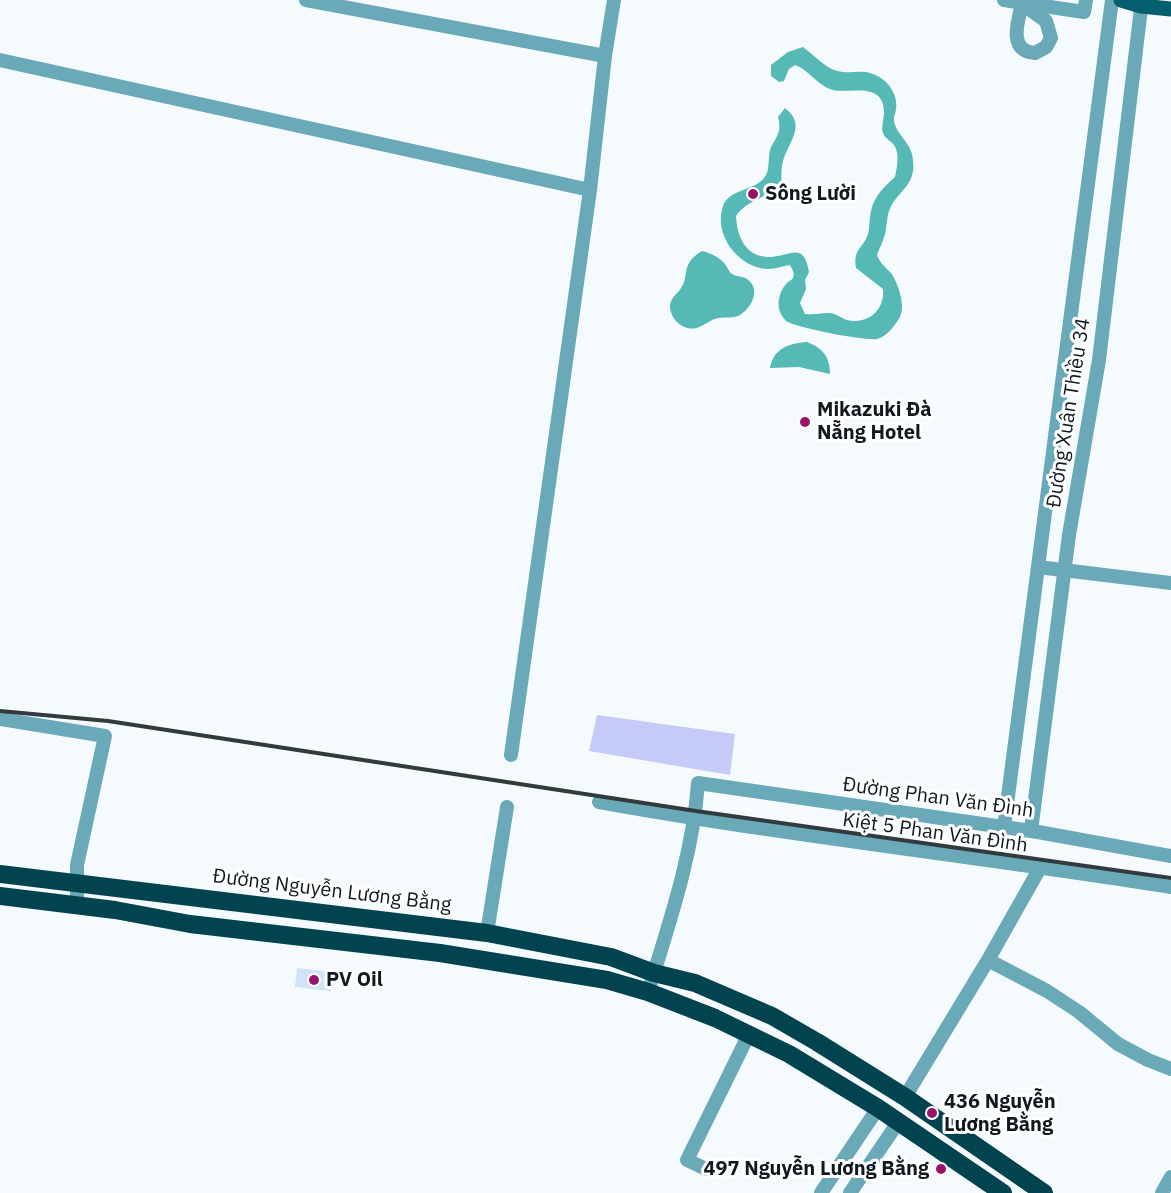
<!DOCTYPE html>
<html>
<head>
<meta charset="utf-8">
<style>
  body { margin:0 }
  canvas { display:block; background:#f5fafe }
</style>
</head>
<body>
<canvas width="1171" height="1193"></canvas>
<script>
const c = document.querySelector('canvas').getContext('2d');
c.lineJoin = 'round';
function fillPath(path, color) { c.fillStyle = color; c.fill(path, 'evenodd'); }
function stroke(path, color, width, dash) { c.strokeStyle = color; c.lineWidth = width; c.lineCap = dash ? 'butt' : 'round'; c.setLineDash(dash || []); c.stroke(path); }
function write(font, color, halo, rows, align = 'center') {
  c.font = font + ' "IBM Plex Sans",sans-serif'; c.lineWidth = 6; c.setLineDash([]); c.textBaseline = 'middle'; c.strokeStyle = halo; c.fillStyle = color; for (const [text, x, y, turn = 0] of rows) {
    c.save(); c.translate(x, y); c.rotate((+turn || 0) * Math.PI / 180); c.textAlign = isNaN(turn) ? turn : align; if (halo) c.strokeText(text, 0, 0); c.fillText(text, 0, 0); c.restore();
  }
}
fillPath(new Path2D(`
  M597,715L735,734L730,775L589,751Z`), '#c5caf7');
fillPath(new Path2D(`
  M803,47C814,55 824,67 837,71C855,75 863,67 881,78C891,85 898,97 896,109C896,112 894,115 894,118C893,131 909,141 912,154C919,187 897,189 889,211C887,217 887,223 886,229C885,238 880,247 877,255C880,263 885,267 891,273C898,283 906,306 900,317C895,325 887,337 877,339C866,341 796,328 786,321C785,320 782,316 781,314C776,305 779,292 786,284C787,282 792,280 793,278C795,273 792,269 790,265C783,266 775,269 768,269C738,268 713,234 723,206C729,189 754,191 764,178C771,170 767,157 771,147C777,136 782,131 778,117L785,108C807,125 789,141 783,161C781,169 781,178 782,186C766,198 748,199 736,216C737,237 746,258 771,257C792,255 804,242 809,272L805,280L806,289L800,303L805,314C813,315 821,313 829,313C835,313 841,318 847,320C868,325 885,310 883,289L856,268C853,248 863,249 868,234C870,227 869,218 871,211C874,196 885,186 895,177C897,167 900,154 894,145C891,141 886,139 884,135C880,129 884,120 884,113C884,81 851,94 833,90C818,86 809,70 795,65L789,69L784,81L779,82L771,76V65L788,52Z
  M702,251C711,253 719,257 725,264C728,268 729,273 734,275C738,277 743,276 747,279C762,289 751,310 738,316C731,319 723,316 715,319C710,320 705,325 699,327C688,332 674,324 671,312C668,304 672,298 678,292C692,277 678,265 702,251Z
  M807,342C823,348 830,357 830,374L799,367L770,368C773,349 789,343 807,342Z`), '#56b9b5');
fillPath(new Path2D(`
  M297,968L333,972L331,991L295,987Z`), '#d1e2f9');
stroke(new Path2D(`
  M306,0L605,56
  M1004,0L1084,12L1086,0
  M0,60L590,190
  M1038,567L1171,583
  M0,719L105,736L77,865V906
  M511,755L590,190L605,56L614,0
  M599,802C789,836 980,857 1171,887
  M1004,827L1112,0
  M1031,831L1069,535L1099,360L1142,0
  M487,933L507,807
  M988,960L1047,991L1079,1012L1118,1044L1148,1060L1171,1069
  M648,992C669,924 693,854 698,783L1038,832L1171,856
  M905,1097L988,960L1041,866
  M706,1169L687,1160L749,1034
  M821,1193L878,1108
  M850,1193L899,1121
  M1162,1193L1171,1177`), '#6aa9b8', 14);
stroke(new Path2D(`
  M1121,0L1141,6L1171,9`), '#025f6e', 15);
stroke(new Path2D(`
  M0,874L487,933L611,957L654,973L695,983L772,1016L817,1042L905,1097L1044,1193
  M0,896L115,910L190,924L440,953L607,980L648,992L715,1018L789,1054L878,1108L1003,1193`), '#01434e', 18);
stroke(new Path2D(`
  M0,711L108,721L696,811L1171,878`), '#313a3f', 4);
stroke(new Path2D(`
  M1023,0C1019,18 1006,51 1035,53L1046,47L1051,38L1046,21L1032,11`), '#6aa9b8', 14);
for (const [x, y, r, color] of [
  [753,194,6,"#98146a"],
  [805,422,6,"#98146a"],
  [314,980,6,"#98146a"],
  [932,1113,6,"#98146a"],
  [941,1169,6,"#98146a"]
]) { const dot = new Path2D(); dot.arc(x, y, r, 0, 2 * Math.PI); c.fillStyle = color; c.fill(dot); stroke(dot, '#fff', 2); }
write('bold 20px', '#10191f', '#fff', [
  ["Sông Lười",765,194],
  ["Mikazuki Đà",817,410],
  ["Nẵng Hotel",817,433],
  ["PV Oil",326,980],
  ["436 Nguyễn",944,1102],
  ["Lương Bằng",944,1125],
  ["497 Nguyễn Lương Bằng",929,1169,"right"]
], 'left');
write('20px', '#10191f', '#fff', [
  ["Đường Xuân Thiều 34",1069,413,-81],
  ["Đường Phan Văn Đình",938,798,8],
  ["Kiệt 5 Phan Văn Đình",935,833,8],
  ["Đường Nguyễn Lương Bằng",332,891,7]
]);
</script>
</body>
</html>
